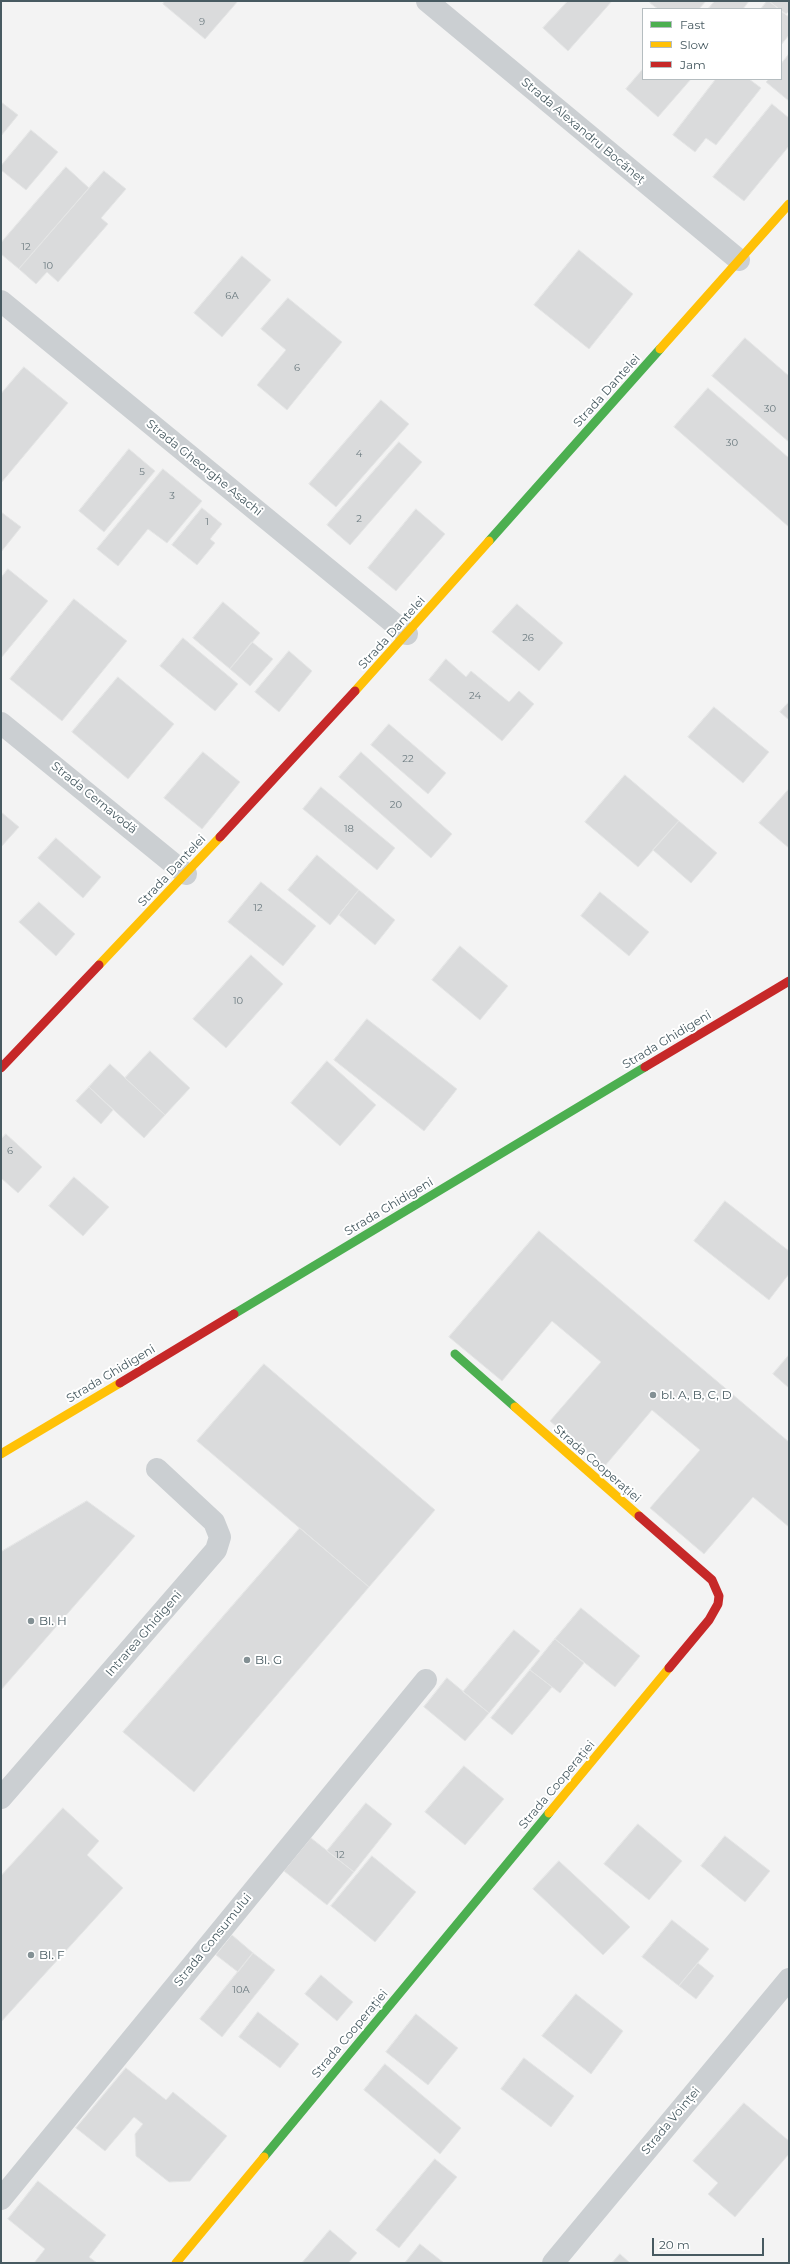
<!DOCTYPE html>
<html>
<head>
<meta charset="utf-8">
<style>
  body { margin:0 }
  #map { position:relative; width:790px; height:2264px; overflow:hidden; background:#f3f3f3; font-family:Montserrat,sans-serif }
  canvas { display:block }
  .frame { position:absolute; inset:0; border:2px solid #475a61; pointer-events:none }
  .legend { position:absolute; left:642px; top:8px; width:140px; height:72px; box-sizing:border-box; background:#fff; border:1px solid #b5bdc0; margin:0; padding:5px 7px; list-style:none; font-size:12px; color:#475a61 }
  .legend li { display:flex; align-items:center; gap:8px; height:20px }
  .legend b { width:20px; border:1px solid #b5bdc0 }
  .scale { position:absolute; left:652px; top:2238px; width:112px; height:18px; box-sizing:border-box; border:2px solid #475a61; border-top:0; padding-left:5px; font-size:12px; line-height:14px; white-space:nowrap; color:#475a61; -webkit-text-stroke:3px #fff; paint-order:stroke }
</style>
</head>
<body>
<div id="map">
<canvas width="790" height="2264"></canvas>
<div class="frame"></div>
<ul class="legend">
<li><b style="height:5px;background:#4caf50"></b>Fast</li>
<li><b style="height:5px;background:#ffc107"></b>Slow</li>
<li><b style="height:5px;background:#c62828"></b>Jam</li>
</ul>
<div class="scale">20 m</div>
</div>
<script>
const c = document.querySelector('canvas').getContext('2d');
c.lineJoin = 'round';
function fillPath(path, color) { c.fillStyle = color; c.fill(path, 'evenodd'); }
function stroke(path, color, width, dash) { c.strokeStyle = color; c.lineWidth = width; c.lineCap = dash ? 'butt' : 'round'; c.setLineDash(dash || []); c.stroke(path); }
function write(font, color, halo, rows, align = 'center') {
  c.font = font + ' Montserrat,sans-serif'; c.lineWidth = 4; c.setLineDash([]); c.textBaseline = 'middle'; c.strokeStyle = halo; c.fillStyle = color; for (const [text, x, y, turn = 0] of rows) {
    c.save(); c.translate(x, y); c.rotate((+turn || 0) * Math.PI / 180); c.textAlign = isNaN(turn) ? turn : align; if (halo) c.strokeText(text, 0, 0); c.fillText(text, 0, 0); c.restore();
  }
}
const building = new Path2D(`
  M165,1H238L205,39L163,4Z
  M568,1H612L568,51L543,28Z
  M651,1H706L699,9H658L650,3Z
  M715,1H749L743,9H708Z
  M767,1H769L779,9H761Z
  M769,1H789V11L786,14Z
  M781,11L789,17V35L781,45Z
  M789,54V101L766,82L769,79H781V64Z
  M643,69V79H691L658,117L626,89Z
  M716,79H749L761,88L716,145L706,138L695,152L673,135Z
  M1,102L18,115L1,136Z
  M772,104L789,118V146L744,201L713,177Z
  M31,130L58,152L26,190L1,170V166Z
  M66,167L89,188L19,269L1,254V243Z
  M104,171L126,189L101,218L108,224L58,282L47,272L36,284L19,269Z
  M579,250L633,294L589,349L534,305Z
  M242,256L271,280L222,337L194,313Z
  M288,298L342,342L287,410L257,385L286,350L261,329Z
  M745,338L789,376V442L712,376Z
  M24,367L68,403L1,483V394Z
  M708,388L789,458V527L674,427Z
  M381,400L409,424L336,507L309,484Z
  M399,442L422,462L350,545L327,525Z
  M129,449L155,471L104,532L79,511Z
  M163,469L202,501L167,543L148,529L118,566L97,549Z
  M202,508L222,524L210,539L215,543L197,565L172,545Z
  M416,509L445,534L396,591L368,568Z
  M1,512L21,527L1,552Z
  M8,569L48,601L1,658V578Z
  M74,599L127,641L62,721L10,679Z
  M223,602L260,633L230,669L193,638Z
  M517,604L563,643L539,671L492,632Z
  M183,638L238,684L215,711L160,666Z
  M252,642L273,659L250,686L230,669Z
  M289,651L312,671L279,712L255,692Z
  M446,659L466,677L471,671L509,702L519,691L534,704L502,741L429,680Z
  M118,677L174,724L128,779L72,732Z
  M789,702V720L780,712Z
  M714,707L769,752L743,783L688,737Z
  M389,724L446,773L428,794L371,745Z
  M203,752L240,782L202,829L164,798Z
  M361,752L452,834L431,858L339,777Z
  M625,775L679,821L638,867L585,822Z
  M321,787L395,848L377,870L303,809Z
  M789,789V848L759,823Z
  M1,812L19,827L1,847Z
  M679,821L717,853L691,883L653,850Z
  M56,838L101,877L83,898L38,858Z
  M317,855L359,890L330,925L288,890Z
  M261,882L316,926L283,966L228,922Z
  M359,890L395,920L375,945L339,915Z
  M600,892L649,932L629,956L581,916Z
  M39,902L75,934L56,956L19,922Z
  M460,946L508,986L480,1020L432,980Z
  M251,955L283,984L226,1048L193,1019Z
  M367,1019L457,1089L424,1131L334,1060Z
  M150,1051L190,1088L165,1115L125,1078Z
  M327,1061L376,1105L340,1146L291,1103Z
  M110,1064L165,1115L144,1138L89,1087Z
  M89,1087L113,1110L101,1124L76,1101Z
  M6,1134L42,1167L18,1193L1,1178V1139Z
  M74,1177L109,1207L83,1236L49,1206Z
  M725,1201L789,1251V1274L769,1300L694,1241Z
  M539,1231L789,1442V1527L753,1497L704,1554L650,1508L700,1450L652,1410L604,1467L550,1421L601,1362L552,1321L502,1381L449,1337Z
  M789,1355V1388L773,1374Z
  M264,1364L435,1510L369,1587L197,1441Z
  M87,1501L135,1536L1,1690V1552Z
  M300,1528L369,1587L194,1792L123,1732Z
  M581,1608L640,1656L615,1687L555,1639Z
  M514,1630L540,1651L489,1713L463,1692Z
  M555,1639L584,1663L560,1693L530,1670Z
  M530,1670L552,1687L512,1735L491,1718Z
  M447,1678L489,1713L465,1741L424,1707Z
  M464,1766L504,1799L465,1845L425,1812Z
  M366,1803L392,1824L354,1872L327,1851Z
  M63,1808L99,1841L87,1855L123,1888L1,2022V1876Z
  M638,1824L682,1861L649,1900L604,1864Z
  M725,1836L770,1871L745,1902L701,1866Z
  M311,1838L354,1872L327,1905L284,1871Z
  M372,1856L416,1892L375,1942L331,1906Z
  M559,1861L630,1927L603,1955L533,1889Z
  M672,1920L709,1949L679,1986L642,1957Z
  M232,1935L253,1953L238,1972L216,1955Z
  M253,1953L275,1970L222,2037L200,2019Z
  M698,1963L714,1976L696,1999L679,1986Z
  M321,1975L353,2002L337,2021L305,1994Z
  M576,1994L623,2031L591,2074L542,2036Z
  M258,2012L299,2044L280,2068L239,2037Z
  M416,2014L458,2048L428,2085L386,2052Z
  M524,2058L574,2096L551,2127L501,2089Z
  M385,2064L461,2128L440,2154L364,2090Z
  M126,2068L166,2100L173,2092L227,2136L190,2181L169,2182L136,2156L135,2134L143,2124L134,2117L105,2151L76,2128Z
  M744,2103L789,2141V2154L735,2217L708,2194L718,2183L693,2161Z
  M435,2159L457,2177L399,2248L376,2230Z
  M38,2181L106,2235L89,2257L97,2263H34L45,2249L8,2219Z
  M330,2230L357,2253L348,2263H302Z
  M420,2244L444,2263H405Z
  M620,2254L630,2263H612Z`);
fillPath(building, '#dadbdc');
stroke(building, '#e4e5e5', 1);
stroke(new Path2D(`
  M427,1L739,260
  M1,301L407,634
  M1,723L186,874
  M1,1798L216,1550L220,1537L214,1522L157,1469
  M1,2199L426,1680
  M553,2263L789,1979`), '#cbcfd2', 22);
stroke(new Path2D(`
  M489,541L660,349
  M234,1314L645,1067
  M455,1354L515,1407
  M264,2157L549,1813`), '#4caf50', 9);
stroke(new Path2D(`
  M660,349L789,204
  M355,691L489,541
  M99,965L220,837
  M515,1407L639,1516
  M1,1454L120,1383
  M549,1813L669,1668
  M176,2263L264,2157`), '#ffc107', 9);
stroke(new Path2D(`
  M220,837L355,691
  M645,1067L789,981
  M1,1068L99,965
  M120,1383L234,1314
  M639,1516L712,1580L719,1596L718,1604L709,1620L669,1668`), '#c62828', 9);
for (const [x, y, r, color] of [
  [653,1395,4,"#839094"],
  [31,1621,4,"#839094"],
  [247,1660,4,"#839094"],
  [31,1955,4,"#839094"]
]) { const dot = new Path2D(); dot.arc(x, y, r, 0, 2 * Math.PI); c.fillStyle = color; c.fill(dot); stroke(dot, '#fff', 1.5); }
write('10px', '#6c7b80', null, [
  ["9",202,22],
  ["12",26,247],
  ["10",48,266],
  ["6A",232,296],
  ["6",297,368],
  ["30",770,409],
  ["30",732,443],
  ["4",359,454],
  ["5",142,472],
  ["3",172,496],
  ["2",359,519],
  ["1",207,522],
  ["26",528,638],
  ["24",475,696],
  ["22",408,759],
  ["20",396,805],
  ["18",349,829],
  ["12",258,908],
  ["10",238,1001],
  ["6",10,1151],
  ["12",340,1855],
  ["10A",241,1990]
]);
write('12px', '#475a61', '#fff', [
  ["Strada Alexandru Bocăneț",583,131,40],
  ["Strada Dantelei",607,391,-48],
  ["Strada Gheorghe Asachi",204,468,39],
  ["Strada Dantelei",392,633,-48],
  ["Strada Cernavodă",94,798,39],
  ["Strada Dantelei",172,871,-47],
  ["Strada Ghidigeni",667,1040,-31],
  ["Strada Ghidigeni",389,1207,-31],
  ["Strada Ghidigeni",111,1374,-31],
  ["Strada Cooperației",597,1464,41],
  ["Intrarea Ghidigeni",144,1634,-49],
  ["Strada Cooperației",557,1785,-50],
  ["Strada Consumului",213,1940,-51],
  ["Strada Cooperației",350,2034,-50],
  ["Strada Voinței",671,2121,-50]
]);
write('12px', '#475a61', '#fff', [
  ["bl. A, B, C, D",661,1395],
  ["Bl. H",39,1621],
  ["Bl. G",255,1660],
  ["Bl. F",39,1955]
], 'left');
</script>
</body>
</html>
